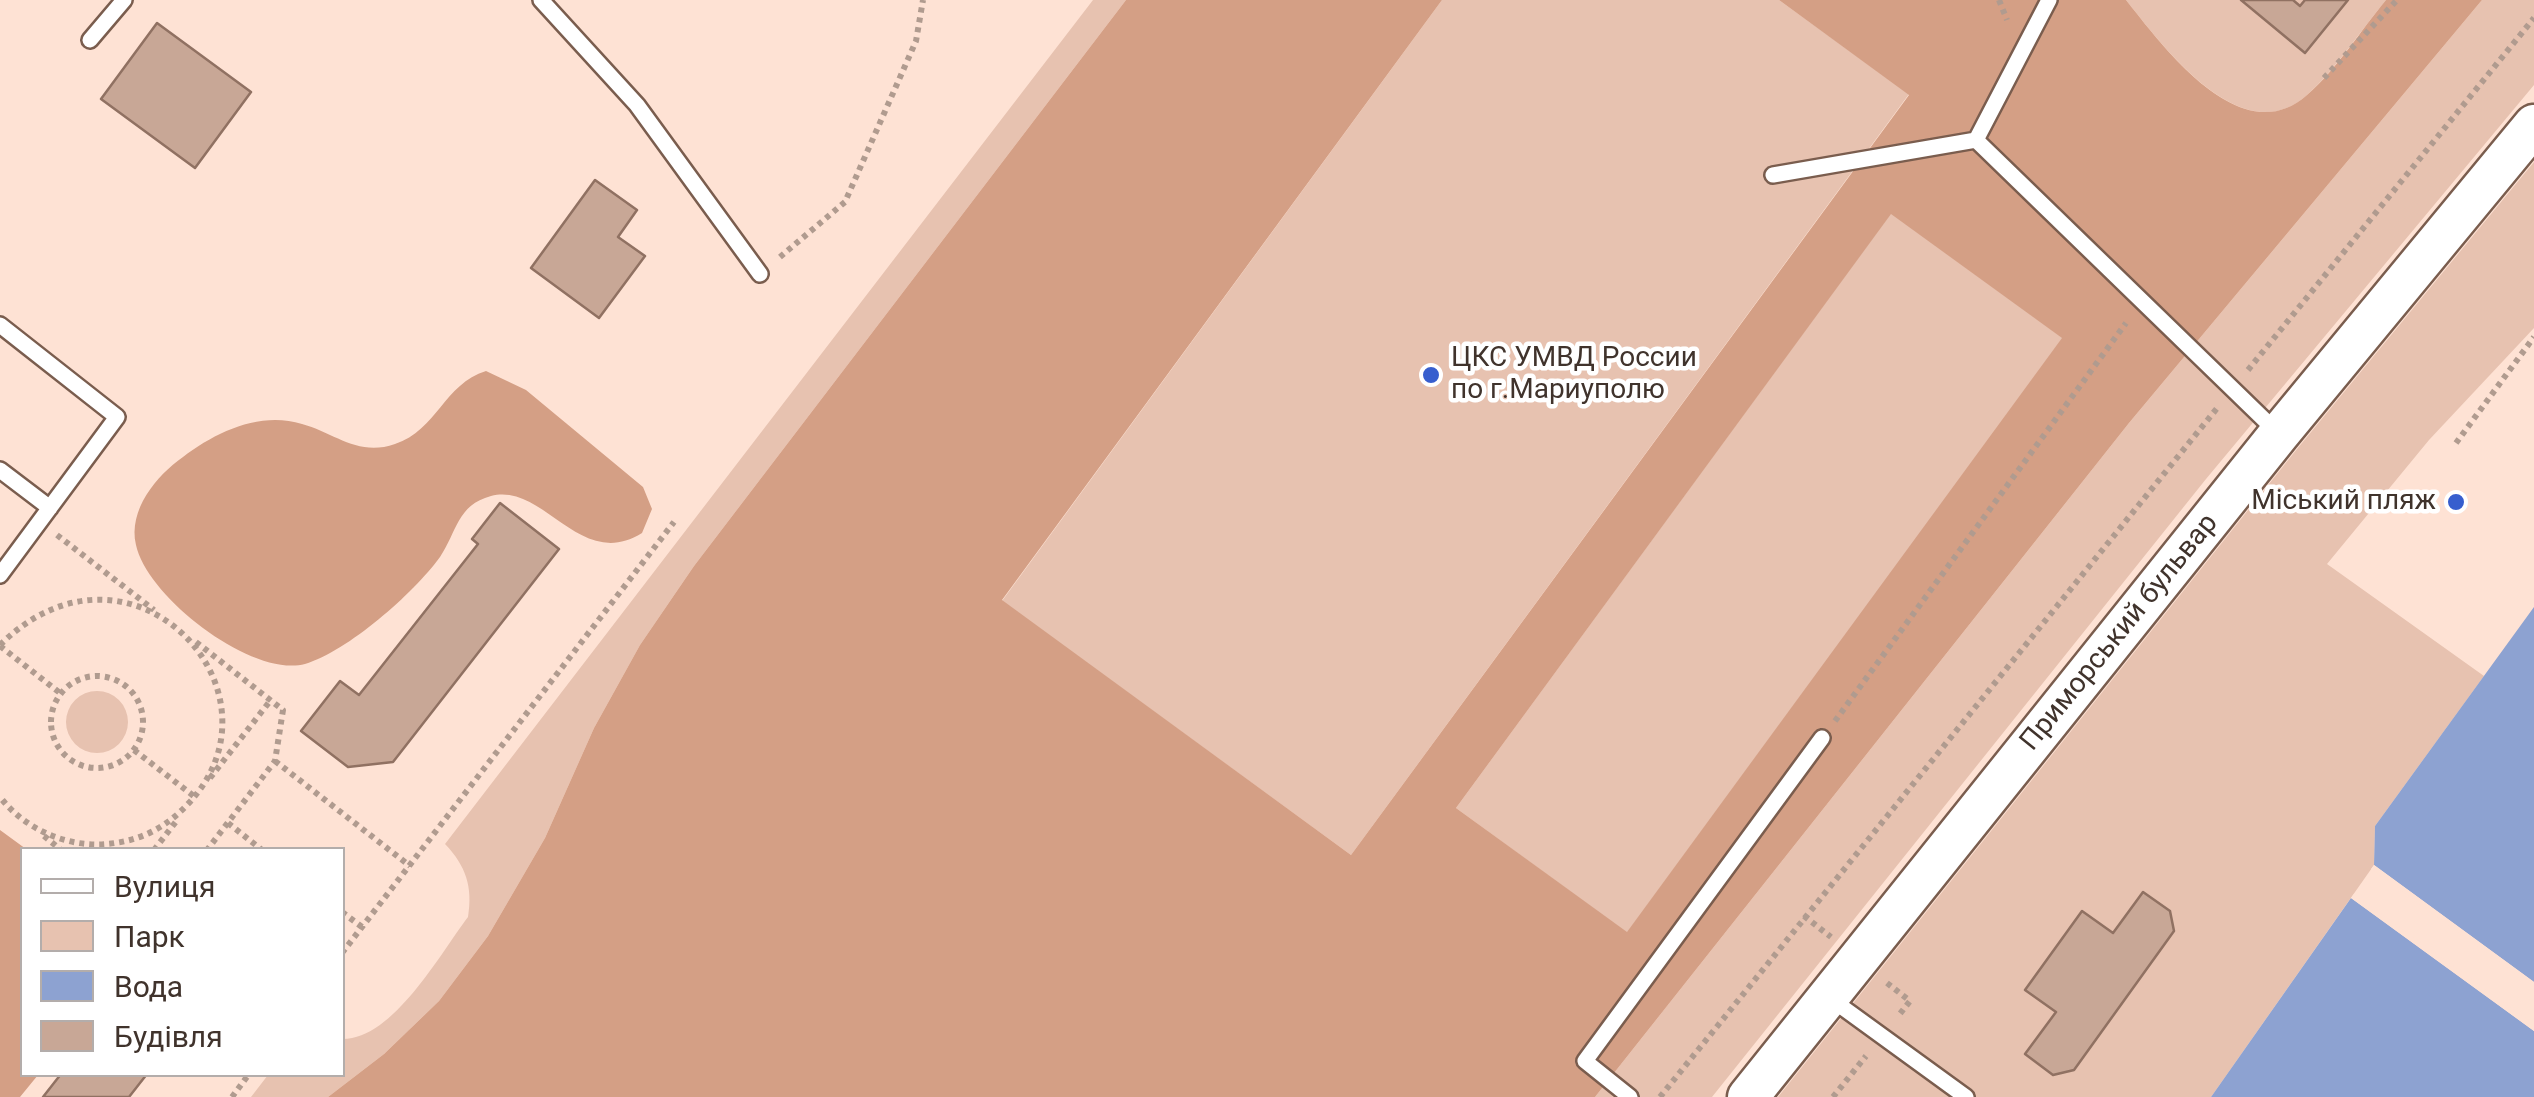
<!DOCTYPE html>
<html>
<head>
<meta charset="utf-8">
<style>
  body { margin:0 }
  #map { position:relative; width:2534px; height:1097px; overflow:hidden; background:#fee2d4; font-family:Roboto,sans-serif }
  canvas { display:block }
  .legend { position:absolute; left:20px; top:847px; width:325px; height:230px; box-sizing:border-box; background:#fff; border:2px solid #b3adab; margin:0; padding:12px 18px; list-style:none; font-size:30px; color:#40332c }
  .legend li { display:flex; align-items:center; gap:20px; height:50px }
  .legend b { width:50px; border:2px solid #b3adab }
</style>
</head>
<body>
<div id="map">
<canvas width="2534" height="1097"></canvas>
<ul class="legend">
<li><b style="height:12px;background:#fff"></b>Вулиця</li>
<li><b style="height:28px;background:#e7c2b0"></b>Парк</li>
<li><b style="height:28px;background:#8da2d1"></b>Вода</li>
<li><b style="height:28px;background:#c8a796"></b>Будівля</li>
</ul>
</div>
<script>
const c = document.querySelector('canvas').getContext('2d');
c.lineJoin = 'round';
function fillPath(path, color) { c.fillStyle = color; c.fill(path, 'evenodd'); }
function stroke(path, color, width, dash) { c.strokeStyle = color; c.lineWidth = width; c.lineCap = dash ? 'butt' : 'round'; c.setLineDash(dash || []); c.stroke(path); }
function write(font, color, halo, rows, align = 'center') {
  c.font = font + ' Roboto,sans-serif'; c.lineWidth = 9; c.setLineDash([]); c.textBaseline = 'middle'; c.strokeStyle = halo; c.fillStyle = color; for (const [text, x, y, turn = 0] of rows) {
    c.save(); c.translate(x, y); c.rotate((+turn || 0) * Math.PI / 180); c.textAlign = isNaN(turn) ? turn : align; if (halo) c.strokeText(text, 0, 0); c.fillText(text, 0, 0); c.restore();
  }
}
fillPath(new Path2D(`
  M1093,0H1126L694,566L640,645L594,728L545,838L488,936L439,1001L384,1054L328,1097H251L268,1075L342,1074L343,1039C393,1039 440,954 468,917C473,887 466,866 445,844Z
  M1442,0H1779L1909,94L1351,855L1002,601Z
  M2126,0H2386C2360,31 2337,68 2307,95C2242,154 2162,45 2126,0Z
  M2482,0H2534V85L2206,479L1712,1097H1595L2129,423Z
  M2534,162V328L2429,440L2327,564L2484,676L2375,826L2374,865L2211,1097H1778L2297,449Z
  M1891,213L2063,338L1627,933L1456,808Z
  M66 722a31 31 0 1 1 62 0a31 31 0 1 1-62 0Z`), '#e7c2b0');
fillPath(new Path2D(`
  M1126,0H1442L1002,600L1351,855L1909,95L1779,0H2126C2162,45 2241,154 2307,95C2337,69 2361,30 2386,0H2482L2129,423L1595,1097H328L384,1054L439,1001L488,936L545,838L594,728L640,645L694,566ZM1891,214L2062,338L1627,932L1456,808Z
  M486,371L526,390L643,487L652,509L642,533C580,572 544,482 491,496C457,505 457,532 440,557C413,594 348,651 305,664C252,678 147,597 136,545C128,510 156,476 183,457C216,432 260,411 302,424C335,433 358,457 395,444C437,430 444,384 486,371Z
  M0,830L26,849L22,1074L38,1075L20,1097H0Z`), '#d49f85');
fillPath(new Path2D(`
  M2534,607V982L2374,865L2375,826Z
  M2351,898L2534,1031V1097H2211Z`), '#8da2d1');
fillPath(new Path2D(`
  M2374,865L2534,982V987L2371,869Z
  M2354,894L2534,1024V1031L2351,898Z`), '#fee2d4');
const building = new Path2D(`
  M2241,0H2293L2300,6L2305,0H2348L2305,53Z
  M157,23L251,92L195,168L101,99Z
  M595,180L637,210L618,237L645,256L599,318L531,268Z
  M500,503L559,549L393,762L348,767L301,731L340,681L359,695L478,544L472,539Z
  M2143,892L2170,911L2174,931L2074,1070L2053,1075L2025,1054L2056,1012L2025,990L2082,911L2113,933Z
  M61,1074H147L129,1097H43Z`);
fillPath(building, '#c8a796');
stroke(building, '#907162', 2.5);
const service = new Path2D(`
  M541,0L637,105L760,274
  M90,40L124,0
  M1976,140L2278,433
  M1976,140L2049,0
  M1773,175L1976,140
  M0,325L117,417L0,575
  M0,470L50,508
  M1831,999L1966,1097
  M1630,1097L1585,1061L1822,738`);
const tertiary = new Path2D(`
  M1748,1097L2279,434L2534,125`);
stroke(service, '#7a5d4e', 20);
stroke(tertiary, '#7a5d4e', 45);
stroke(new Path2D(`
  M1999,0L2007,20
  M2324,78L2397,0
  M780,257L845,202L916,41L923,0
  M2248,370L2534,18
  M2456,443L2534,337
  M57,535L154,610
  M196,642L283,710L275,761L207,850
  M0,645C130,516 296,692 187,805C167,826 144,839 115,843C72,850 26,831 0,797
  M0,646L60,693
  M51 722a46 46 0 1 1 92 0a46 46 0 1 1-92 0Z
  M1835,721L2126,323
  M134,750L195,797
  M275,761L410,866
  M210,778L270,701
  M228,823L262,850
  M44,836L61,850
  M154,850L178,819
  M342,912L362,927
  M1804,916L1831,937
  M342,953L674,522
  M1887,983L1910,1001L1899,1015
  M232,1097L249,1074
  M1660,1097L2218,407
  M1833,1097L1866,1056`), '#b09b8f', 6, [5, 5]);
stroke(service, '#fff', 15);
stroke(tertiary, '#fff', 40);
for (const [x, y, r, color] of [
  [1431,375,10,"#375ece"],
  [2456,502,10,"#375ece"]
]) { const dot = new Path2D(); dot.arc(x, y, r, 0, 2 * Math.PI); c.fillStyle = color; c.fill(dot); stroke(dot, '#fff', 4); }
write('28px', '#40332c', '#fff', [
  ["ЦКС УМВД России",1451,359],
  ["по г.Мариуполю",1451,391],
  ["Міський пляж",2436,502,"right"]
], 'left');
write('28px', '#40332c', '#fff', [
  ["Приморський бульвар",2120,633,-51]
]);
</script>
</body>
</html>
